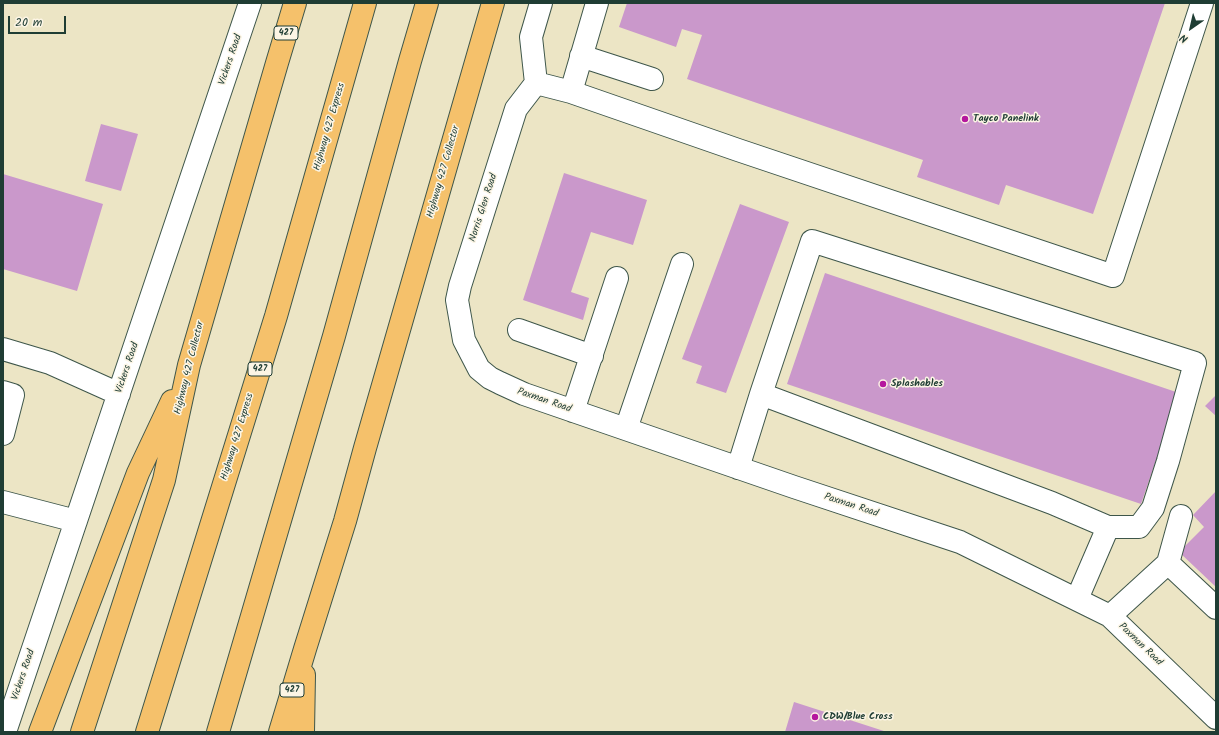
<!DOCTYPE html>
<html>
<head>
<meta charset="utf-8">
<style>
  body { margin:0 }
  #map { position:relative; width:1219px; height:735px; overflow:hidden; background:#ece5c5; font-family:Kalam,sans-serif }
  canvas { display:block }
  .frame { position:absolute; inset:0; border:4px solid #1f3d34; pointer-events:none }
  .north { position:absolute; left:1171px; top:8px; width:40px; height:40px; -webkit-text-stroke:3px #fcf5e5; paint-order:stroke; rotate:214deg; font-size:11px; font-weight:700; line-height:16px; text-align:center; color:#1f3d34 }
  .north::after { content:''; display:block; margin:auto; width:14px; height:18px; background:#1f3d34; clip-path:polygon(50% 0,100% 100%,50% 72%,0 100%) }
  .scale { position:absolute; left:8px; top:16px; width:58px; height:18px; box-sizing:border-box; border:2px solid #1f3d34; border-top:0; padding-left:5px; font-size:12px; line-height:14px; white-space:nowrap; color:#1f3d34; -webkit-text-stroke:3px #fcf5e5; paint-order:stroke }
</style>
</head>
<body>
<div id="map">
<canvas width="1219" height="735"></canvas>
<div class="frame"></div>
<div class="north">N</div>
<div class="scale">20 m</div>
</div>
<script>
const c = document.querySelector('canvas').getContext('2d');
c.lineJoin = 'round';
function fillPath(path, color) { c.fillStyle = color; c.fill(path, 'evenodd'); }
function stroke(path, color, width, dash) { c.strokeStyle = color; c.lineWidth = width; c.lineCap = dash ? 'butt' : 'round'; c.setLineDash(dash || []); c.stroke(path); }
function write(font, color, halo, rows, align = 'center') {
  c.font = font + ' Kalam,sans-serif'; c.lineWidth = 3; c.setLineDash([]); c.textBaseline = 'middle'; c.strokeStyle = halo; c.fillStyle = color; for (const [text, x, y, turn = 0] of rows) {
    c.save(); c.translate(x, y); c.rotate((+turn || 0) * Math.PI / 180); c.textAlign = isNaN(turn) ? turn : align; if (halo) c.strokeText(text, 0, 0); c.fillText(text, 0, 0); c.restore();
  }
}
fillPath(new Path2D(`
  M627,3H1165L1093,214L1006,185L999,205L917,177L923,160L687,79L702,35L682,29L676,47L619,27Z
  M101,124L138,134L121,191L85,181Z
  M564,173L647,200L633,245L591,232L571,292L589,298L583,320L523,300Z
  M3,174L103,204L77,291L3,269Z
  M740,204L789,222L726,393L696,383L702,366L682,359Z
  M825,273L1179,393L1141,504L787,384Z
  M1216,395V416L1205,406Z
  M1216,491V587L1179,552L1204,527L1193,515Z
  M794,702L887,732H785Z`), '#ca98cb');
const minor = new Path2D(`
  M581,56L652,79
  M536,83L516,109L460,286L457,300L464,340L479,369L490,378L500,383L524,394L794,487L960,542L1110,616L1216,718
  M536,83L571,92L738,150L1113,276L1202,3
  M536,83L531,37L541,3
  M571,92L597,3
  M519,330L592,356
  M3,349L50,363L119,394
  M3,392L13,395L3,434
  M761,394L812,241L1195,363L1168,461L1153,508L1139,527H1108
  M573,411L617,278
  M626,429L682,264
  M738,468L761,394L1052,503L1108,527L1077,599
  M3,502L76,521
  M1168,563L1181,516
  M1110,616L1168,563L1216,608
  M5,732L250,3`);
const highway = new Path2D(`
  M40,732L138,473L172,401
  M82,732L164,480L189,365L277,63L295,3
  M147,732L276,316L365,3
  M218,732L334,336L410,61L427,3
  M280,732L305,649L345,521L365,448L493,3
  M303,732L304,675`);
stroke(minor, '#3e564a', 24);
stroke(highway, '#3e564a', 24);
stroke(minor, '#fff', 22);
stroke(highway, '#f5c16b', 22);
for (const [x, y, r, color] of [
  [965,119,4,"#b5179e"],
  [883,384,4,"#b5179e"],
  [815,717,4,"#b5179e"]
]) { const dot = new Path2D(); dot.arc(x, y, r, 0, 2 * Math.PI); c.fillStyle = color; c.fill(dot); stroke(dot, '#fcf5e5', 1.5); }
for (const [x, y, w] of [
  [286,33,24],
  [260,369,24],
  [292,690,24]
]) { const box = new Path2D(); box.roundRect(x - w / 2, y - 7, w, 14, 3); c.fillStyle = '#fcf5e5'; c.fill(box); stroke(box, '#1f3d34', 1); }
write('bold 9px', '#1f3d34', null, [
  ["427",286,33],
  ["427",260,369],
  ["427",292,690]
]);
write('10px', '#1f3d34', '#fcf5e5', [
  ["Vickers Road",231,60,-71],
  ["Highway 427 Express",330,127,-74],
  ["Highway 427 Collector",444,172,-74],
  ["Norris Glen Road",484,208,-72],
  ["Vickers Road",128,368,-71],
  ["Highway 427 Collector",190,368,-76],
  ["Paxman Road",544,401,19],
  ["Highway 427 Express",238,437,-73],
  ["Paxman Road",851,506,18],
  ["Paxman Road",1140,645,44],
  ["Vickers Road",24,675,-71]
]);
write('bold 10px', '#1f3d34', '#fcf5e5', [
  ["Tayco Panelink",973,119],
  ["Splashables",891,384],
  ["CDW/Blue Cross",823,717]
], 'left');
</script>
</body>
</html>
